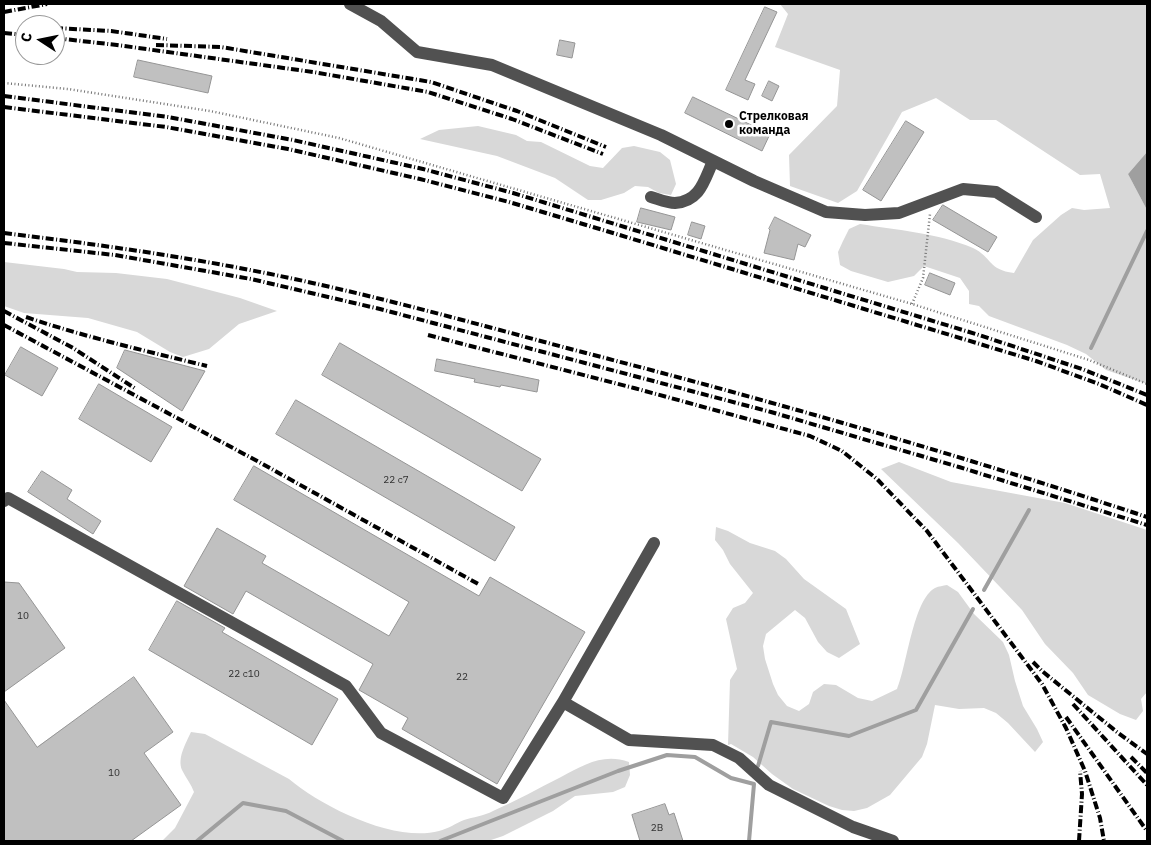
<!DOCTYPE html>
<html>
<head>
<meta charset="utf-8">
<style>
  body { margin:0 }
  #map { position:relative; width:1151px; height:845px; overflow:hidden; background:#fff; font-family:"IBM Plex Sans",sans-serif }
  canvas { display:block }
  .frame { position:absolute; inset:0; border:5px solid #000; pointer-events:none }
  .north { position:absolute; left:15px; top:15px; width:50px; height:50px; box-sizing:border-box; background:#fff; border:1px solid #999; border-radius:50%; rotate:281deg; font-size:14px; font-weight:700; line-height:20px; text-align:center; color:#000 }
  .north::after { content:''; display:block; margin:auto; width:18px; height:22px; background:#000; clip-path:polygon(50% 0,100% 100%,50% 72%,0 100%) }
</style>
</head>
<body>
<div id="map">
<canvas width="1151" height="845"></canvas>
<div class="frame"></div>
<div class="north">С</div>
</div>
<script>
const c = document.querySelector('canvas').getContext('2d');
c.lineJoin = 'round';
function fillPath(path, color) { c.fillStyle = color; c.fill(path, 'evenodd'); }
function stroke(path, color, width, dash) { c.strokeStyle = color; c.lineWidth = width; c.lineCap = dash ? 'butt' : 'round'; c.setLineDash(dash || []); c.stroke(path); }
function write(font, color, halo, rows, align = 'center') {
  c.font = font + ' "IBM Plex Sans",sans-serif'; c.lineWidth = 5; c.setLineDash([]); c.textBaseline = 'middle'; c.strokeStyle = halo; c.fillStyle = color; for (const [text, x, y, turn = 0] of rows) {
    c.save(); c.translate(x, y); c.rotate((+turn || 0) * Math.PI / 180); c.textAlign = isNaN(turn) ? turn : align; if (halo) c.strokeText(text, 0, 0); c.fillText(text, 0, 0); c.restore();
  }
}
fillPath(new Path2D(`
  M780,4H1147V152L1128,174L1147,210V384L1106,370L1086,354L1067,345L989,316L979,306L969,304V291L960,278L924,266L914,276L888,282L851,271L840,265L838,252L843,241L849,229L860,224C897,230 938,233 973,248C992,257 988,270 1014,273L1033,240L1061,215L1072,208L1084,210L1110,208L1100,174L1080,175L996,120H970L936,98L902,112L857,191L838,203L790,186L789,155L837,106L840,70L775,47L788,14Z
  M478,126L516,135L527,141L541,142L590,166L603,168L622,148L634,146L660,152L670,160L676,184L671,195L659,193L648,187L635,186L624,193L601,200H588L555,178L497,156L420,139L439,130Z
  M4,262L64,269L77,272L116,273L167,279L240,298L277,311L239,324L209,349L183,357L170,352L137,332L88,318L24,313L4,306Z
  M899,462L951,482L1065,503L1147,530V692L1141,699L1143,711L1136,720L1120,714L1088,695L1073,673L1045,644L1022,610L958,543L881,469Z
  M716,527L728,531L750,543L775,551L786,559L804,579L846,609L860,644L839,658L827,652L818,642L805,618L795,610L766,634L763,646L765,659L773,684L778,695L787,706L799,711L809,704L813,692L824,684L836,685L858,698L872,701L897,689C907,666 913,600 935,588C939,586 943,586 947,585L958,592L974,614L1003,642L1009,655L1015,681L1023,706L1037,729L1043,742L1035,752L1008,723L996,713L984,708L959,709L935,705L927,744L922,757L890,795L867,808L854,811L842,810L829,806L793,789L772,774L753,757L731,744L728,745L730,680L737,669L726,619L733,608L745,603L753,593L730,564L723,550L715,540Z
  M191,732L205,734L289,779C322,807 395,843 439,831C448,829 456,823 464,820C473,817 484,816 493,811C516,801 539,788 561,777C584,765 603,753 629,762L630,775L625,787L613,792L575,796L553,811L503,836L488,841H162L175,828L194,792C191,784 186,778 182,770C177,758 186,743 191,732Z`), '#d8d8d8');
fillPath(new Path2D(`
  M1147,152V210L1128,174Z`), '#9f9f9f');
stroke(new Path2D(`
  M1091,348L1147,231
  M984,590L1029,510
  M758,766L771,722L849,736L916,710L973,609
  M197,841L243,803L286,811L343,841
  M440,841L618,771L667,755L695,757L731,778L754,784L749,841`), '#9f9f9f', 4);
const building = new Path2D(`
  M765,7L777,12L745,80L755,84L748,100L726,90Z
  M560,40L575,43L572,58L557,55Z
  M138,60L212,76L208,93L134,77Z
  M769,81L779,86L772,101L762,96Z
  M693,97L770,134L762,151L685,113Z
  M906,121L924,132L881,201L863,190Z
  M943,205L997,237L988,252L933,220Z
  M641,208L675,217L671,230L637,222Z
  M775,217L811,235L805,247L798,244L794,260L764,253L770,230L769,229Z
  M692,222L705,226L701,239L688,235Z
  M930,273L955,283L950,295L925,285Z
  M340,343L541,459L522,491L322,375Z
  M21,347L58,368L42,396L5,375Z
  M125,350L205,371L182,411L117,368Z
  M437,359L539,380L537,392L501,385L500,387L474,382L475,379L435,371Z
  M99,384L172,427L151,462L79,419Z
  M296,400L515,527L495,561L276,434Z
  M254,466L479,596L490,577L585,632L497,784L402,729L408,718L359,690L373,664L246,591L233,614L184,586L217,528L266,556L262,563L389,636L409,602L234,500Z
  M42,471L72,490L67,499L101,521L93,534L28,492Z
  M4,582L19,583L65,648L4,692Z
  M177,601L225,628L222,632L338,699L312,745L149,650Z
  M134,677L173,732L144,753L181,805L131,841H4V700L37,747Z
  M665,804L669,815L674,813L683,841H640L632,815Z`);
fillPath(building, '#c0c0c0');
stroke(building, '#959595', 1);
stroke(new Path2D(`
  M4,83L68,89L210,111L339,138L912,304L1089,360L1147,384
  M912,304L923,278L930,214`), '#737373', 2.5, [1, 2.5]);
stroke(new Path2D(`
  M350,4L381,21L417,52L492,65L661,135L754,181L826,212L865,215L899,213L963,189L996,192L1036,217
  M651,197C658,199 667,203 675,203C700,201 704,181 713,161
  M4,501L8,498L346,686L381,733L503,798L563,702L629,740L713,745L739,758L769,785L853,827L893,841
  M563,702L654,543`), '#515151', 12);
stroke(new Path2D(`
  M4,12L47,4
  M55,28L111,31L167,39
  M4,33L25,35
  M55,38L117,45L313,72L428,92L512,119L603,154
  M156,45L221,47L431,82L517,111L606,147
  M4,96L168,117L293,140L423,169L513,193L979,335L1082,369L1147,395
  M4,107L166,127L288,149L420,179L509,202L613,233L1036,361L1099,384L1147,405
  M4,233C86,243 168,254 250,270C360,291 469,322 578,351C769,400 960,455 1147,517
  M4,243L115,255L251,279L380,309L771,412L959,467L1147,525
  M4,311L73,348L136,389
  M26,317C85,337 146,351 207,366
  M4,325L259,462L480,585
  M428,335L634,388L810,436L842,451L877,479L927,531L1042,684L1066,728L1085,771L1100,818L1104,841
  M1033,662L1042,671L1117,732L1147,754
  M1073,704L1147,785
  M1066,717L1147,831
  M1131,757L1147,773
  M1079,841L1082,794L1080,771`), '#000', 4, [8, 2.5, 1, 2.5]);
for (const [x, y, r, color] of [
  [729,124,5,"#000"]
]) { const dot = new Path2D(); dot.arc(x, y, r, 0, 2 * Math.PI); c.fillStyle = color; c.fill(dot); stroke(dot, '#fff', 2); }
write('10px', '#303030', null, [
  ["22 с7",396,480],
  ["10",23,616],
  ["22 с10",244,674],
  ["22",462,677],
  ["10",114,773],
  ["2В",657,828]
]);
write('bold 12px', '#000', '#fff', [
  ["Стрелковая",739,117],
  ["команда",739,131]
], 'left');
</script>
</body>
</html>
